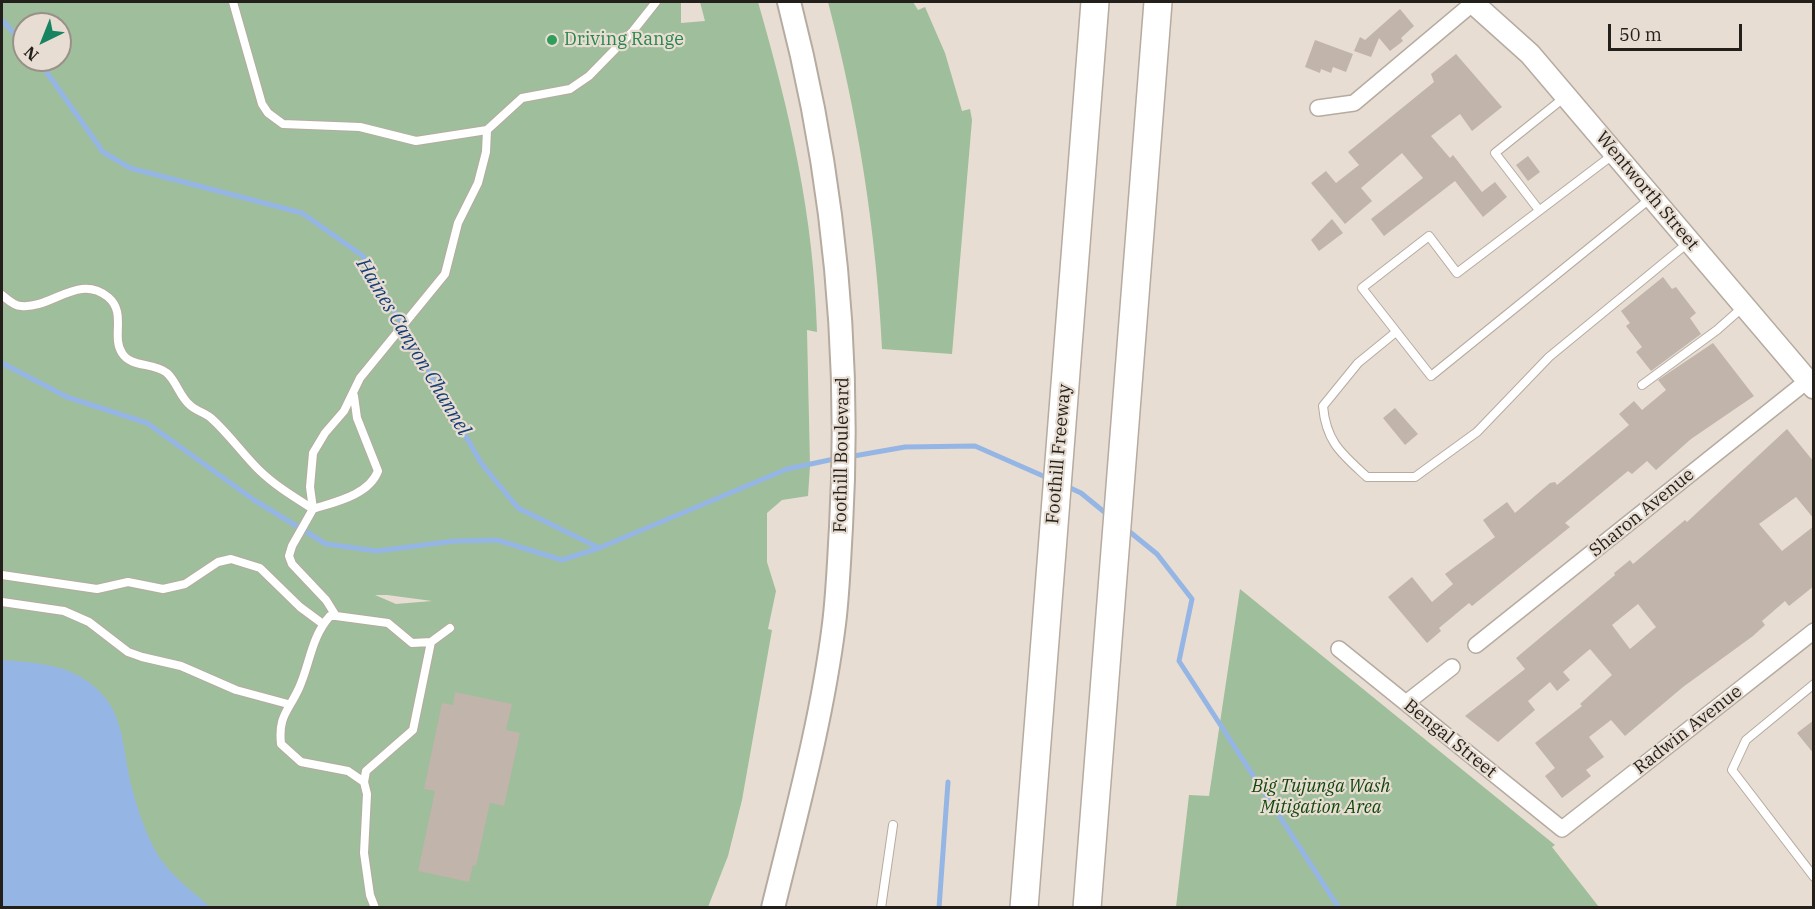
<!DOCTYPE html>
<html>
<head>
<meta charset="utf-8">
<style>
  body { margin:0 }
  #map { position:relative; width:1815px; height:909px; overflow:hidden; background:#e8ddd2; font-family:"IBM Plex Serif",serif }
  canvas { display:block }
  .frame { position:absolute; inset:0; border:3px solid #231f1a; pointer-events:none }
  .north { position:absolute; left:12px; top:12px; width:60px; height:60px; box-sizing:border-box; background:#e8ddd2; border:2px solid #999188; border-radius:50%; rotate:223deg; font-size:16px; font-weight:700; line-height:24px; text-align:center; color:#231f1a }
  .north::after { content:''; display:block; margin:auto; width:21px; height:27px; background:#188360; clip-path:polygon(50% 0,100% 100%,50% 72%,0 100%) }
  .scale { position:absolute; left:1608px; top:24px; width:134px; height:27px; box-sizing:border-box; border:3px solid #231f1a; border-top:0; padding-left:8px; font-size:18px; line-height:21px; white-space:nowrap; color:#231f1a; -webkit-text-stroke:4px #e8ddd2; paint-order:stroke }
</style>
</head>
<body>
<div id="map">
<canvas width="1815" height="909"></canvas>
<div class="frame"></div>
<div class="north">N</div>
<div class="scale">50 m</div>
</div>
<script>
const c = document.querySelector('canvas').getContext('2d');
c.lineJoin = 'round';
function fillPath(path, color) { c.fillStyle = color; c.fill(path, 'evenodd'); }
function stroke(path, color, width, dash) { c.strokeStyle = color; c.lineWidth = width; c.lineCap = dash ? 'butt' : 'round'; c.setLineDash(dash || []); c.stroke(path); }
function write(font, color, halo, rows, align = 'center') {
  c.font = font + ' "IBM Plex Serif",serif'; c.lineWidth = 4.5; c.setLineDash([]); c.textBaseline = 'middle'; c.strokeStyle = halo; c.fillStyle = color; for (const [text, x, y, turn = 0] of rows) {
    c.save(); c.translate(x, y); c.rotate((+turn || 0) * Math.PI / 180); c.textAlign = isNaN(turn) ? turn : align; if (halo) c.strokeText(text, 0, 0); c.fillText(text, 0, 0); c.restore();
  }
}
fillPath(new Path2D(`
  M2,2H681V23L705,21L700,2H758C790,113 814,216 817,332L807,330L810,466L808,496L782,500L767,513V562L776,591L768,629L772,630L742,800L728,856L708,907L2,908ZM24,24H60V60H24ZM375,595H387L432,601L396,604Z
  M828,2H913L918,10L925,7L945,53L962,111L970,109L972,120L952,354L882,349C876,231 858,116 828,2Z
  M1240,589L1555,845L1552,847L1599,907H1176L1189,795L1209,796Z`), '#9fbe9b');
fillPath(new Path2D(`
  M2,660C26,662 55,663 77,675C127,702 120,741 132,788C137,807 144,828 152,844C164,871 189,888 210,907H2Z`), '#95b6e5');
stroke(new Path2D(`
  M2,20L24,44
  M38,60L103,152L130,168L302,213L363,256L481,463L518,508L599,548
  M2,363L67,397L147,423L254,500L326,544L377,551L455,541L497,540L562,560L599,548L787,469L839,458
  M848,457L905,447L975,446L1050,479
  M1064,485L1081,493L1108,515
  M1125,528L1157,554L1192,599L1179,661L1339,908
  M939,908L948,782`), '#95b6e5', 5);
fillPath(new Path2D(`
  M1400,9L1414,26L1401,38L1403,41L1390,51L1379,38L1371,57L1354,51L1360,37L1365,40Z
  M1315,40L1353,54L1346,72L1333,67L1331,73L1321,69L1320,73L1305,67Z
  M1456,54L1502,107L1472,131L1460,114L1431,136L1450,158L1453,155L1482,192L1495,182L1507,197L1483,217L1455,181L1384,236L1371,219L1423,178L1402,153L1361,188L1372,201L1345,224L1311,183L1326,171L1336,183L1359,165L1348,152L1434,82L1431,74Z
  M1528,156L1540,172L1528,181L1516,165Z
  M1332,219L1343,233L1319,251L1311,240Z
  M1663,277L1672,289L1676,287L1696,313L1690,318L1701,334L1651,371L1636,352L1642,347L1626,326L1630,323L1621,311Z
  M1713,343L1754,396L1691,439L1656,470L1647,461L1632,474L1628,471L1565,523L1570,527L1472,606L1469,603L1439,628L1441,631L1427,643L1388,597L1412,577L1432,602L1453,584L1445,574L1495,537L1483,520L1507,502L1515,513L1550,483L1555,482L1557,485L1629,425L1619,414L1634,401L1642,410L1666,390L1658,380Z
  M1395,408L1418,434L1405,445L1383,418Z
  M1787,429L1814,462V519L1796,497L1759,524L1782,551L1814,526V586L1789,606L1785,601L1762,621L1765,625L1753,636L1683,687L1625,736L1611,720L1589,737L1604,757L1586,770L1591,776L1562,798L1545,776L1555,768L1535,743L1582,706L1580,704L1612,675L1590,649L1563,672L1570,680L1557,691L1550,682L1528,701L1535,710L1498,742L1465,716L1525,669L1516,658L1615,575L1614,573L1630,560L1633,564L1685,520L1687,522ZM1638,604L1656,627L1630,649L1612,625Z
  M455,692L512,704L506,730L520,733L504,806L490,803L476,866L473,865L469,882L418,871L435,791L424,789L442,703L453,705Z
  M1814,720V754L1797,733Z`), '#c1b4ab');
const lane = new Path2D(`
  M233,2L262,104L268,113L283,124L360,127L416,141L487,130
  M1614,154L1457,273L1429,236L1362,288L1431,376L1651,198
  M1539,210L1495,153L1565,97
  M2,295C7,299 14,306 21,306C52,309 78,273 108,297C127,313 111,336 122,353C131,368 154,362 167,373C177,382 180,398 191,406C197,411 205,413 211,418C228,433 242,453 258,469C274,485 294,497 313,509C335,502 369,495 378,471L357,418L354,396
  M1396,332L1358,363L1323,406C1326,442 1342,454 1367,477H1415L1477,432L1549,357L1689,242
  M1642,385L1717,330L1743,307
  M2,575L97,589L128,582L163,589L185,584L218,562L231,559L260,568L300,607L323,624
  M2,602L64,611L89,622L128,652L142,657L181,666L236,690L288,704
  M336,616H330C311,637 310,664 299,688C288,712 278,716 281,744L301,762L348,771L364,782
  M431,642L412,643L388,623L336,616L326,600L292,564L289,556L292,546L313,509L310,487L313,453L325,433L344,411L360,378L445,274L458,223L478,183L486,152L487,130L522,98L570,89L589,76L633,31L656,2
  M1814,684L1746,740L1732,770L1814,877
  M375,908L370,895L364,853L367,794L364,782L366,771L413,730L431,642L450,628
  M881,908L893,825`);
const street = new Path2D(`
  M1318,108L1354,103L1473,3
  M1476,645L1807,381
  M1339,649L1562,829L1814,631
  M1406,703L1452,667`);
const secondary = new Path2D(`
  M1472,2L1530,54L1814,388`);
const primary = new Path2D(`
  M773,908C796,814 822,720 834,624C838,592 839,559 841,527C851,347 834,176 789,2`);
const highway = new Path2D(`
  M1024,908L1095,2
  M1087,908L1158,2`);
stroke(lane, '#b6aba0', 10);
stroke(street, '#b6aba0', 18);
stroke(secondary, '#b6aba0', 24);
stroke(primary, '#b6aba0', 26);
stroke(highway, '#b6aba0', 30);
stroke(lane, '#fff', 8);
stroke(street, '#fff', 15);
stroke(secondary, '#fff', 21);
stroke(primary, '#fff', 22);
stroke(highway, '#fff', 27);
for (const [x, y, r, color] of [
  [552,40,6,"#2e9e5b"]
]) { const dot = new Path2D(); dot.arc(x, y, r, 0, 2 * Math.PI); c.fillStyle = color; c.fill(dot); stroke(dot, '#e8ddd2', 2); }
write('18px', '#27864d', '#e8ddd2', [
  ["Driving Range",564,40]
], 'left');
write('18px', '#231f1a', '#e8ddd2', [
  ["Wentworth Street",1647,191,50],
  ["Foothill Freeway",1059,454,-85],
  ["Foothill Boulevard",842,455,-89],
  ["Sharon Avenue",1642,513,-39],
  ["Radwin Avenue",1688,730,-38],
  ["Bengal Street",1450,739,39]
]);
write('italic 18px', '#12480b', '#e8ddd2', [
  ["Big Tujunga Wash",1321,787],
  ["Mitigation Area",1321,808]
]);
write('italic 20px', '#153e76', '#e8ddd2', [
  ["Haines Canyon Channel",413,347,59]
]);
</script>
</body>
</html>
